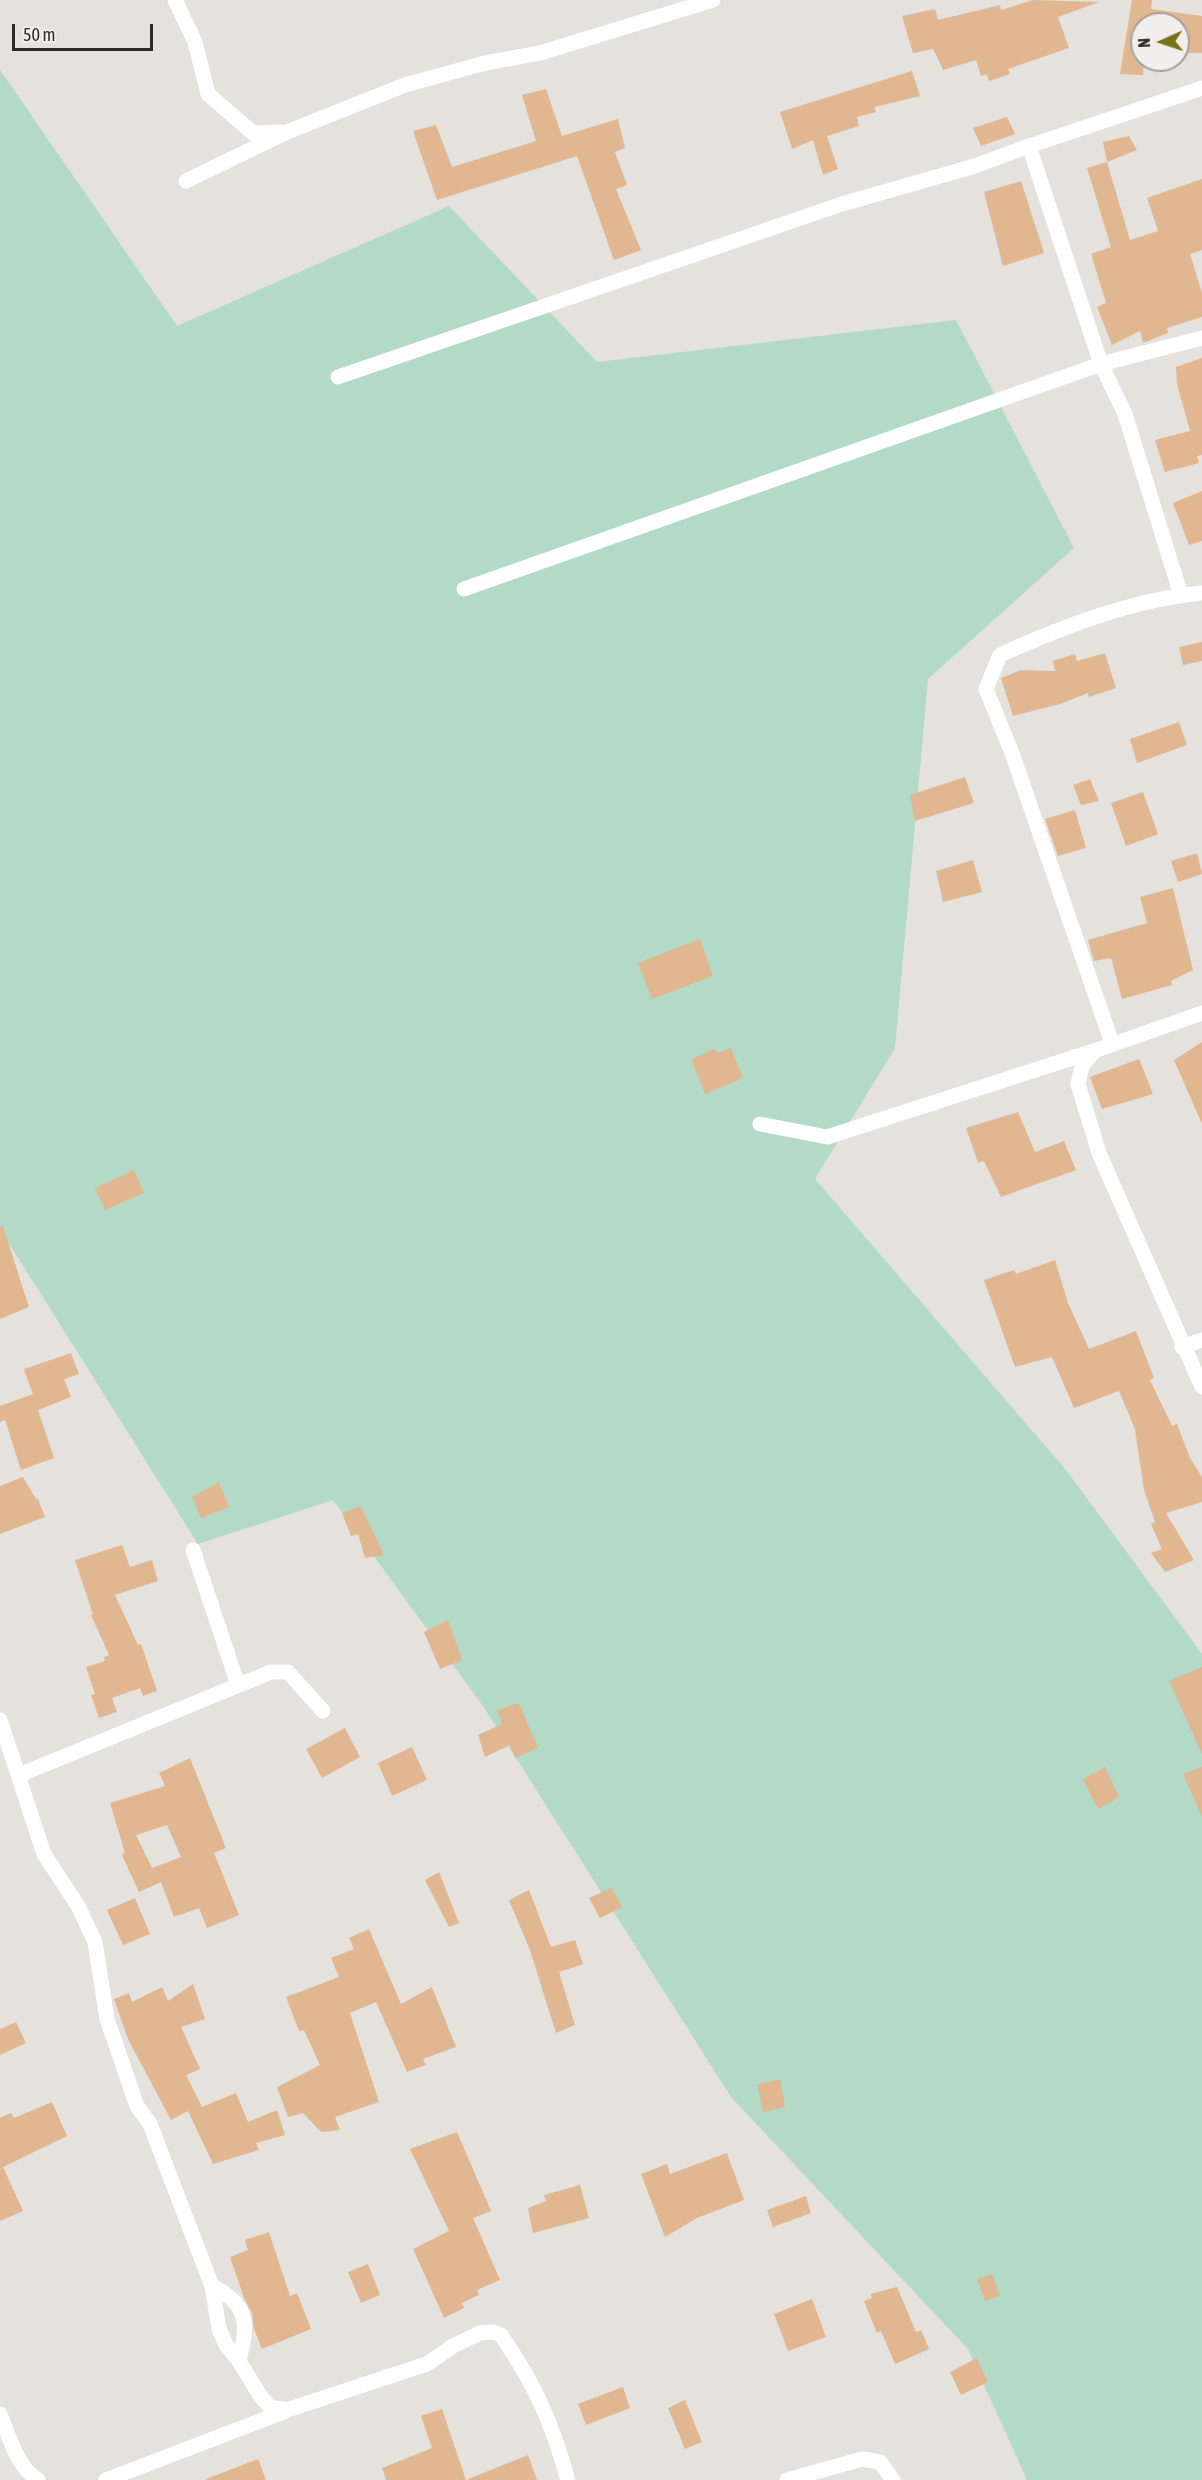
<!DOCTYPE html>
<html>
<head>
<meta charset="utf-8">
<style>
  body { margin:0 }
  #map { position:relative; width:1202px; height:2480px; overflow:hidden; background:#e5e1dd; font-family:"Asap Condensed",sans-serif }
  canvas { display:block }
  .north { position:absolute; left:1130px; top:12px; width:60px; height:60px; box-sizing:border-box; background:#f2eeeb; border:2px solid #a3a09e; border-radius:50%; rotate:267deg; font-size:16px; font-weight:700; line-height:24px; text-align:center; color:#2d2b2a }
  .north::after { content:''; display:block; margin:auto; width:21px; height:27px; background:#777418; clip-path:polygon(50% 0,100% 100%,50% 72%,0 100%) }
  .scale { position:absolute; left:12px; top:24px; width:141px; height:27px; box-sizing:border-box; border:3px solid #2d2b2a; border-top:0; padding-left:8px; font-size:18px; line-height:21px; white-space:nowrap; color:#2d2b2a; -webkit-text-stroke:4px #f2eeeb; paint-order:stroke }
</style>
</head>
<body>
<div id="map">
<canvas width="1202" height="2480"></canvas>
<div class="north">N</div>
<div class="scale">50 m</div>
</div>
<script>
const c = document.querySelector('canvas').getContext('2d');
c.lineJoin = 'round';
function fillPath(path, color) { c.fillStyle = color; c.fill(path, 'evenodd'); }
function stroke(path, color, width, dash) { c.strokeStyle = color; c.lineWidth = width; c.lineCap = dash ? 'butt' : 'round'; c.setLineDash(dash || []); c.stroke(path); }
fillPath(new Path2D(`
  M0,70L177,326L449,206L597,362L956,320L1074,548L928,679L895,1048L815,1179L1066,1470L1202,1654V2480H1027L968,2349L731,2097L483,1706L333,1500L198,1544L0,1229Z`), '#b2dac7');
fillPath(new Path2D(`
  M1033,0L1099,2L1058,17L1069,48L1008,69L1010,74L989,81L987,74L981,76L976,60L943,70L933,49L913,53L902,16L935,9L938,20L1000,5L1001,10Z
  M1132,0H1152L1151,9L1202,16V53H1178V24H1142V60H1144L1143,75L1120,74Z
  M912,71L920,96L875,107L876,112L857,117L859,126L827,136L838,169L823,175L813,140L792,149L780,112Z
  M546,89L562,136L618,119L625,148L615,152L627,185L616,189L641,250L614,260L577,156L437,200L413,131L436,125L452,167L536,141L522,95Z
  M1007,117L1015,134L981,146L973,128Z
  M1129,136L1137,150L1107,162L1103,142Z
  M1107,162L1130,240L1158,231L1147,198L1202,179V250L1190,254L1202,293V317L1167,328L1168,333L1143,343L1140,331L1112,345L1097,307L1106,303L1091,254L1111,247L1087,168Z
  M1021,181L1044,253L1003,266L984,192Z
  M1202,358V455L1197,456L1199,463L1165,472L1155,440L1190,431L1177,384L1176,367Z
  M1202,491V541L1189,545L1173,503Z
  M1202,642V661L1183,665L1179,647Z
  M1105,653L1116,688L1089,697L1088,693L1060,704L1013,716L1001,678L1021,670L1055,671L1053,661L1075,654L1077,661Z
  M1179,722L1187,745L1137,763L1130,739Z
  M965,777L974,803L915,821L910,795Z
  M1090,779L1099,801L1081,805L1073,785Z
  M1143,792L1158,834L1126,846L1111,803Z
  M1075,810L1086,848L1058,856L1045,819Z
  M1197,853L1202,874L1178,882L1171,861Z
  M973,860L982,892L943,902L936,871Z
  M1173,888L1193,970L1171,981L1172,985L1122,999L1111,958L1094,961L1088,940L1147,923L1140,897Z
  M700,939L713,976L652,999L638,963Z
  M1202,1042V1124L1174,1060Z
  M731,1048L743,1078L705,1094L691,1059L715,1049L717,1053Z
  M1139,1059L1153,1094L1102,1109L1090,1077Z
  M1018,1112L1035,1152L1064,1141L1076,1170L1001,1197L984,1161L978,1163L966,1128Z
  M134,1170L144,1193L105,1210L95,1188Z
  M3,1226L29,1307L0,1319V1227Z
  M1055,1260L1068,1303L1089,1349L1136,1331L1154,1378L1150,1380L1172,1426L1177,1424L1190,1458L1202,1477V1502L1166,1513L1194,1560L1165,1572L1151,1553L1162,1549L1151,1524L1155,1522L1144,1490L1135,1429L1119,1391L1074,1408L1052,1357L1015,1367L984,1280L1014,1270L1016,1274Z
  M71,1353L79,1374L64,1379L71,1397L38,1410L54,1458L21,1470L5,1420L0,1422V1406L33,1394L24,1369Z
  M23,1477L36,1499H38L45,1517L0,1534V1486Z
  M219,1482L229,1507L201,1518L192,1497Z
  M361,1506L384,1555L365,1558L358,1534L351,1536L342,1513Z
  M122,1545L130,1567L152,1560L158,1581L115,1595L138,1645L141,1644L157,1691L143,1696L140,1688L112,1698L117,1712L99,1718L91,1695L95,1694L86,1667L105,1661L104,1657L109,1655L91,1615L93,1614L75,1560Z
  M448,1620L462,1660L440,1669L424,1632Z
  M1202,1667V1754L1169,1681Z
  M519,1703L538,1748L515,1758L510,1745L485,1757L478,1735L502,1724L497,1710Z
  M345,1728L360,1757L322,1778L306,1749Z
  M412,1747L427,1780L392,1796L378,1763Z
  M190,1758L226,1848L214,1853L239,1915L207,1928L199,1908L174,1917L161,1882L139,1892L122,1855L125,1853L110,1803L165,1786L159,1773ZM167,1825L181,1857L152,1868L136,1835Z
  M1105,1767L1119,1797L1098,1809L1083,1779Z
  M1202,1767V1817L1183,1774Z
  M439,1872L459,1923L449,1927L425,1880Z
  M612,1888L622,1907L600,1918L589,1898Z
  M529,1890L551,1947L575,1940L583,1964L559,1972L575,2025L556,2033L530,1950L509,1900Z
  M135,1898L150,1934L123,1945L107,1910Z
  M369,1929L401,2004L432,1987L456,2047L423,2059L426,2065L407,2072L376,2002L350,2013L379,2102L335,2117L340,2130L321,2132L303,2113L288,2117L277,2087L320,2065L304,2030L299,2031L286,1997L339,1977L331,1958L354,1949L349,1938Z
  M193,1984L205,2019L181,2027L200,2069L186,2075L202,2107L236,2093L248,2122L277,2110L285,2135L256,2143L259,2150L213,2164L188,2111L171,2120L128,2039L114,1999L129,1993L132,2002L162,1987L168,2001Z
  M16,2022L26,2043L0,2055V2029Z
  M780,2079L785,2107L763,2112L757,2084Z
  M52,2102L67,2136L3,2167L23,2211L0,2221V2118L11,2113L14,2118Z
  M457,2132L491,2211L473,2218L500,2280L477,2290L479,2295L462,2303L464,2308L444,2318L413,2249L449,2231L410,2149Z
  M727,2153L744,2200L697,2218L665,2237L641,2174L667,2164L670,2174Z
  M580,2185L589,2218L533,2233L528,2208L546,2201L544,2195Z
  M806,2196L811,2213L773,2227L767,2210Z
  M269,2232L290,2296L297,2293L311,2329L262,2349L254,2329L252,2313L244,2298L230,2257L248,2250L245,2240Z
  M368,2264L380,2295L361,2303L348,2272Z
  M992,2274L1000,2296L985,2301L977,2279Z
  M897,2287L916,2332L921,2330L929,2349L895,2364L881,2331L877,2333L864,2301L872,2298L870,2294Z
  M812,2299L826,2337L788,2351L774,2314Z
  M977,2358L988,2382L961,2395L950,2372Z
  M623,2387L630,2408L586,2425L578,2404Z
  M685,2400L702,2442L685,2449L668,2408Z
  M442,2409L466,2480H386L382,2468L432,2448L421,2416Z
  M528,2455L537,2480H468V2479Z
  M258,2459L266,2480H207L206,2479Z`), '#e0b791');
stroke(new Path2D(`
  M175,0L195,42L208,94L253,133L281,132
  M186,181L287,132L405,85L485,63L540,53L713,0
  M338,377L842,204L975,166L1029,146
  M464,589L1101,364L1202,338
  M1181,595L1125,414L1101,364L1029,146L1202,88
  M1202,1013L1094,1051L1082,1066L1078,1084L1099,1153L1202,1387
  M1112,1043L1012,753L986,689L1000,655C1064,626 1132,600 1202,593
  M760,1124L827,1137L1094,1051
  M1182,1347L1202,1340
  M193,1550L238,1685
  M0,1720L44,1854L78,1906L95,1942L107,2019L137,2106L150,2124L212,2286L219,2329L226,2345L239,2361L261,2397L270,2407L287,2410L427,2364L453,2346L480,2333L493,2332L501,2335C536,2386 551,2421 568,2480
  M19,1775L271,1672H288L323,1711
  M212,2286C250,2305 248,2324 239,2361
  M0,2414C9,2436 17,2467 38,2480
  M106,2480L286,2411
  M787,2480L862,2459L880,2462L893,2480`), '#fff', 15);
</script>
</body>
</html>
